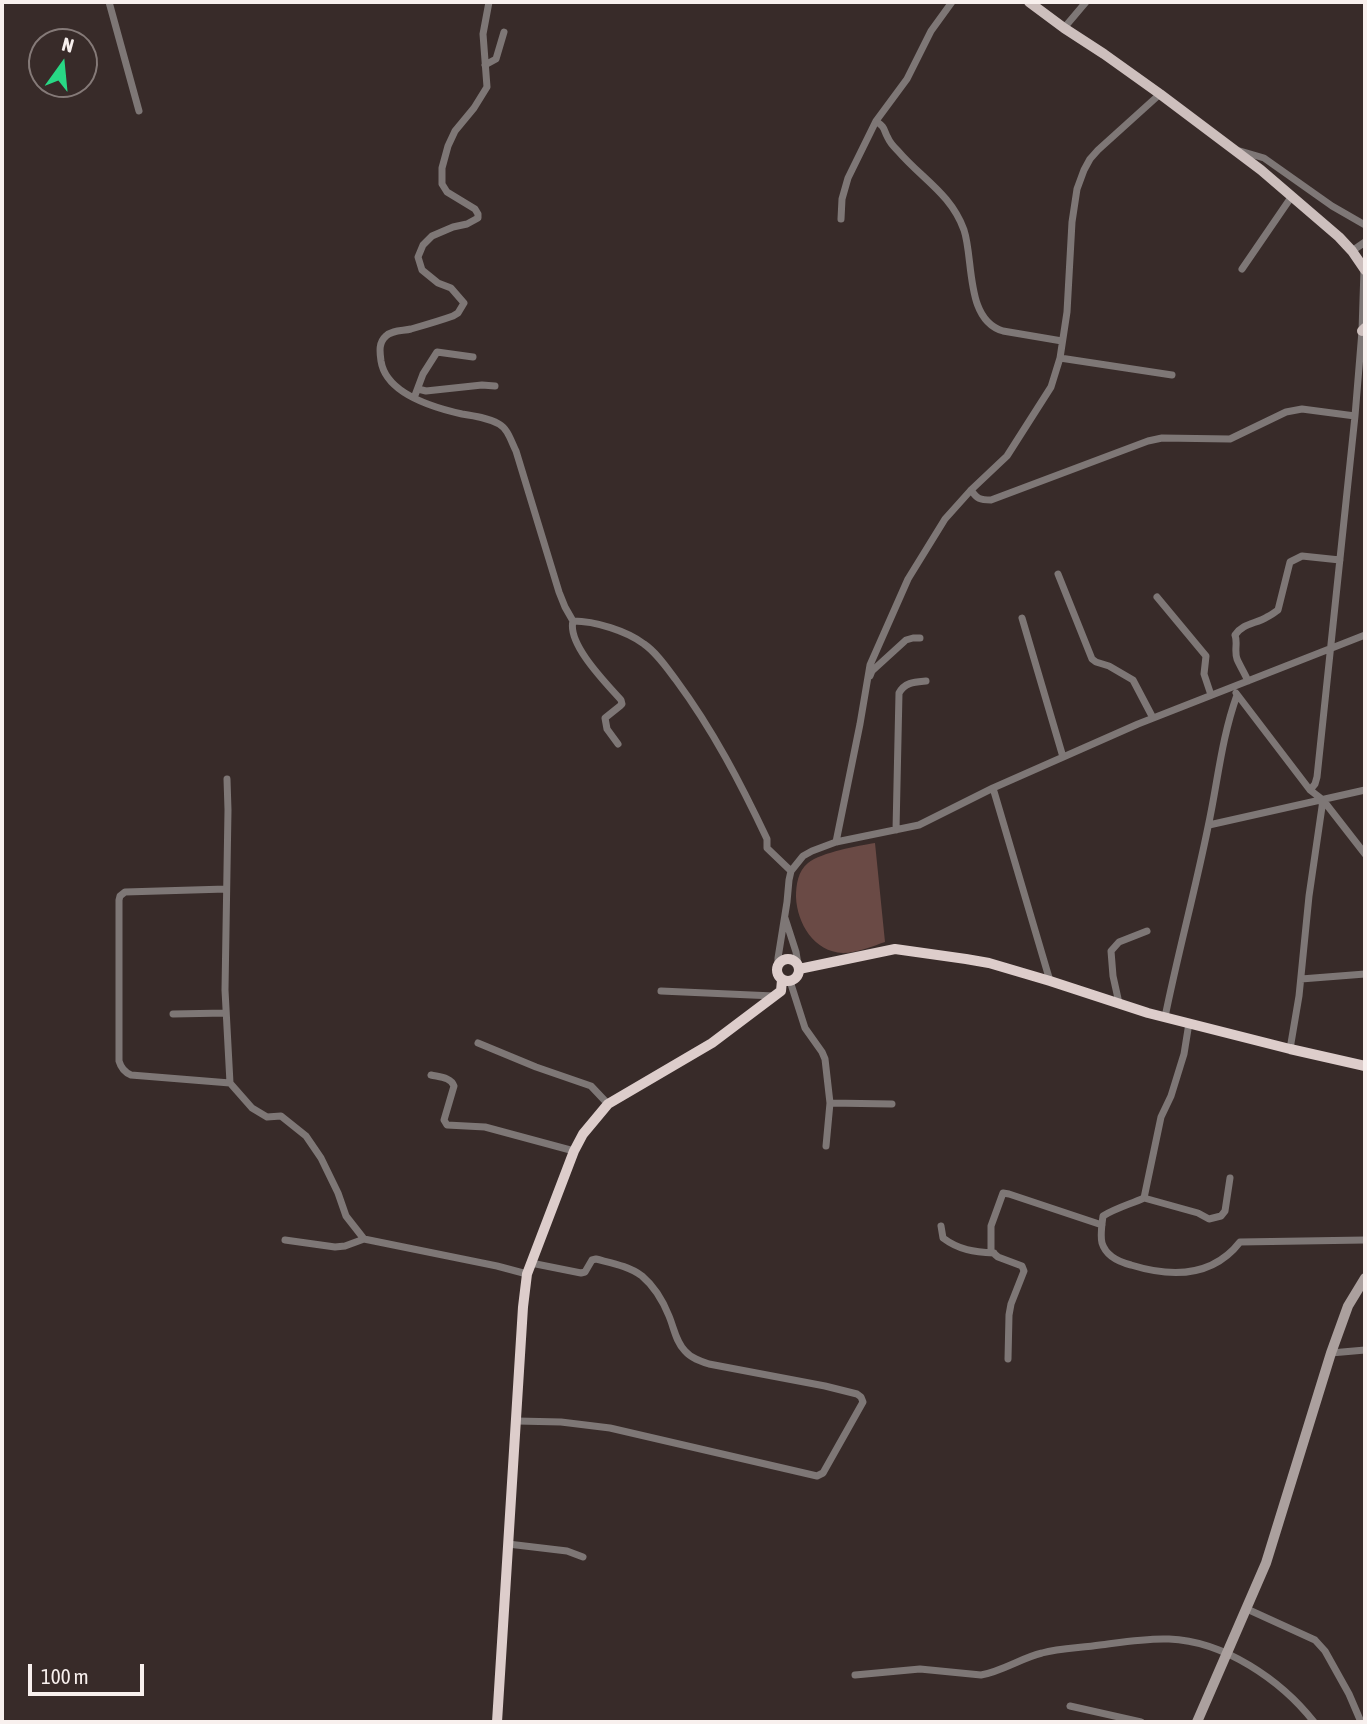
<!DOCTYPE html>
<html>
<head>
<meta charset="utf-8">
<style>
  body { margin:0 }
  #map { position:relative; width:1367px; height:1724px; overflow:hidden; background:#382b29; font-family:"Asap Condensed",sans-serif }
  canvas { display:block }
  .frame { position:absolute; inset:0; border:4px solid #f8f0ee; pointer-events:none }
  .north { position:absolute; left:28px; top:28px; width:70px; height:70px; box-sizing:border-box; background:#382b29; border:2px solid #857a78; border-radius:50%; rotate:15deg; font-size:19px; font-weight:700; line-height:28px; text-align:center; color:#f8f0ee }
  .north::after { content:''; display:block; margin:auto; width:24px; height:32px; background:#28d885; clip-path:polygon(50% 0,100% 100%,50% 72%,0 100%) }
  .scale { position:absolute; left:28px; top:1664px; width:116px; height:32px; box-sizing:border-box; border:4px solid #f8f0ee; border-top:0; padding-left:9px; font-size:21px; line-height:24px; white-space:nowrap; color:#f8f0ee; -webkit-text-stroke:5px #382b29; paint-order:stroke }
</style>
</head>
<body>
<div id="map">
<canvas width="1367" height="1724"></canvas>
<div class="frame"></div>
<div class="north">N</div>
<div class="scale">100 m</div>
</div>
<script>
const c = document.querySelector('canvas').getContext('2d');
c.lineJoin = 'round';
function fillPath(path, color) { c.fillStyle = color; c.fill(path, 'evenodd'); }
function stroke(path, color, width, dash) { c.strokeStyle = color; c.lineWidth = width; c.lineCap = dash ? 'butt' : 'round'; c.setLineDash(dash || []); c.stroke(path); }
fillPath(new Path2D(`
  M875,843L885,942C873,946 857,953 843,953C814,952 797,923 796,897C796,885 798,871 808,863C822,852 858,846 875,843Z`), '#6a4a45');
stroke(new Path2D(`
  M109,2L139,111
  M489,2L483,34L487,87L474,108L455,131L448,146L442,168V184L447,192L475,209L478,214V218L467,224L453,227L432,236L423,245L418,257L422,270L438,283L451,288L464,303L458,313L453,316C439,321 425,325 411,329C403,331 392,330 386,336C378,343 380,353 381,361C386,394 435,408 462,414C475,416 488,418 499,424C508,429 511,441 516,451L559,592L565,607L573,621C567,644 606,683 621,700L622,704L620,706L605,718L607,729L618,744
  M1064,28L1086,2
  M485,65L496,59L504,32
  M876,121C886,128 883,129 888,138C890,143 895,148 898,151C922,179 951,194 964,230C974,260 965,320 1003,331L1062,341
  M1240,151L1264,158L1332,206L1365,225
  M841,219L842,199L848,178L876,121L907,79L931,31L952,2
  M1352,251L1365,242
  M1242,269L1292,196
  M1060,358L1172,375
  M418,389L426,391L482,385L495,386
  M414,398L423,374L437,352L473,357
  M971,490C977,499 980,500 991,500L1148,441L1162,438L1230,439L1286,412L1302,409L1355,416
  M1058,574L1092,659L1096,662L1109,666L1133,680L1153,718
  M1157,597L1206,656L1204,674L1211,695
  M1022,618L1063,757
  M573,621C595,621 627,631 644,644C657,653 667,668 676,680C713,730 741,784 767,839V848L791,871
  M870,676L872,671L906,640L913,638H920
  M1248,681C1245,674 1240,666 1237,659C1234,650 1238,643 1235,635C1243,623 1256,624 1267,617C1271,615 1275,612 1278,610L1290,562L1302,556L1340,560
  M1236,693L1310,790L1323,800L1365,854
  M227,779L228,810L225,990L230,1083
  M993,788L1050,981
  M1310,790L1315,784L1317,777L1355,416L1362,331L1364,269
  M1209,825L1365,790
  M896,830L899,693C905,682 915,682 926,681
  M836,842L860,724L870,665L908,579L945,519L971,490L1007,456L1051,387L1060,358L1067,312L1072,222L1077,189L1084,170L1090,159L1098,150L1160,94
  M226,889L125,892L120,896L119,900V1061C121,1068 124,1072 131,1075L230,1083L252,1108L267,1117L281,1116L306,1136L321,1158L338,1193L346,1216L364,1239
  M785,918L796,952L798,964
  M778,963V958L787,902L789,880L791,871L803,856L812,851L836,842L919,825L993,788L1138,724L1365,635
  M1301,979L1365,974
  M790,981L805,1028L822,1052L825,1059L830,1103L826,1146
  M661,991L774,996
  M1119,1003L1113,976L1111,951L1119,942L1147,931
  M173,1014L226,1013
  M1165,1017C1178,953 1195,891 1208,827C1218,781 1221,740 1237,695
  M478,1043L536,1067L591,1086L608,1104
  M1290,1049L1299,996L1309,896L1323,800
  M431,1075C439,1077 451,1077 454,1086L444,1120L447,1125L485,1127L574,1151
  M830,1103L892,1104
  M1230,1178L1225,1211L1221,1216L1209,1219L1198,1213L1144,1198C1131,1204 1116,1208 1103,1216C1102,1224 1100,1235 1102,1243C1106,1256 1119,1262 1131,1265C1170,1277 1212,1278 1240,1242L1365,1240
  M1144,1198L1161,1117L1171,1096L1184,1054L1189,1023
  M941,1226L943,1238C959,1250 974,1252 994,1253
  M285,1240L335,1247L345,1246L364,1239L497,1266L527,1274
  M1331,1353L1365,1350
  M1008,1359L1009,1315L1011,1304L1024,1271L1022,1266L998,1257L991,1251V1226L1003,1193L1009,1194L1102,1225
  M517,1421L561,1422L610,1428L817,1476L823,1473L863,1402L861,1397L857,1394L825,1386L709,1364C700,1361 691,1358 685,1351C676,1342 674,1328 669,1316C663,1301 655,1287 642,1276C629,1266 611,1263 596,1259L592,1260L585,1272L581,1273L531,1263
  M508,1544L567,1551L583,1557
  M1247,1609L1315,1640L1325,1651L1349,1694L1361,1722
  M855,1675L920,1669L981,1675C1003,1671 1021,1658 1042,1653C1060,1648 1081,1648 1100,1645C1123,1642 1146,1638 1169,1639C1224,1641 1281,1680 1314,1722
  M1070,1706L1141,1722`), '#7e7776', 7);
stroke(new Path2D(`
  M1197,1722L1266,1563L1331,1353L1348,1306L1365,1278`), '#aba09e', 10);
stroke(new Path2D(`
  M1029,2L1064,28L1104,54L1160,94L1261,170L1339,237L1352,251L1365,270
  M1362,331L1365,328`), '#cdbfbd', 10);
stroke(new Path2D(`
  M777 970a11 11 0 1 1 22 0a11 11 0 1 1-22 0Z
  M799,969L895,949L966,959L989,963L1050,981L1148,1013L1290,1049L1365,1066
  M497,1722L523,1307L527,1274L574,1151L583,1134L608,1104L712,1043L781,991L782,980`), '#ddcdcb', 10);
</script>
</body>
</html>
